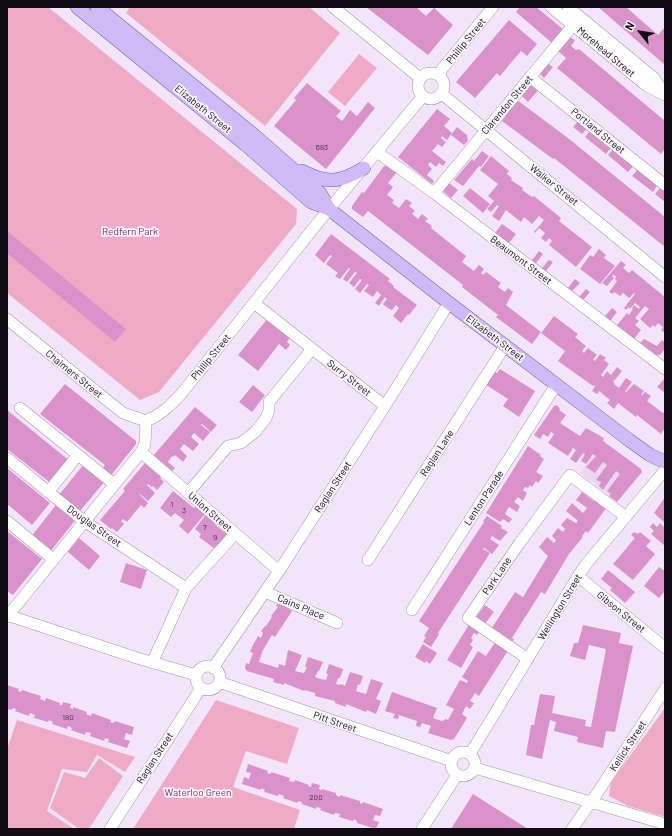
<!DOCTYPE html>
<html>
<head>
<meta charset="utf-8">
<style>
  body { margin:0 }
  #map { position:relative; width:672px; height:836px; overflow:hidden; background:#f4e4fa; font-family:Barlow,sans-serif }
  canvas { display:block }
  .frame { position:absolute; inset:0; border:8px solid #120d14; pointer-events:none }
  .north { position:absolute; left:620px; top:12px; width:40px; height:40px; -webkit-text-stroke:3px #fcf6fe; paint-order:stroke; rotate:300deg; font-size:11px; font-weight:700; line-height:16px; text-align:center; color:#120d14 }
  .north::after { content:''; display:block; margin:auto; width:14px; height:18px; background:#120d14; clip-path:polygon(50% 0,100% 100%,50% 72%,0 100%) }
</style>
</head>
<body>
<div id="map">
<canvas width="672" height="836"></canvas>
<div class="frame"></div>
<div class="north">N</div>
</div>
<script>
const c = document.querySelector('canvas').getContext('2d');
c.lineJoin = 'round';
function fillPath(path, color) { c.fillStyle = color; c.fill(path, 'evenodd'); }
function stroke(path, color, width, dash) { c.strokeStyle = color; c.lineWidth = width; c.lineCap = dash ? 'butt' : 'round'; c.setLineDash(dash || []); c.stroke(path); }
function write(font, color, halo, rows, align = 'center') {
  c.font = font + ' Barlow,sans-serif'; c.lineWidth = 3.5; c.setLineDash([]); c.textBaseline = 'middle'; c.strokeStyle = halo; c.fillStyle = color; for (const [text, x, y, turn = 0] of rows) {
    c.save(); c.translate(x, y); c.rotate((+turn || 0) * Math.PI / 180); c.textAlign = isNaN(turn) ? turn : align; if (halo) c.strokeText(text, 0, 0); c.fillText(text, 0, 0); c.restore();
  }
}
fillPath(new Path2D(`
  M603,441L641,469L617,502L580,473Z`), '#ebd7f2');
fillPath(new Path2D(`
  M7,7H48L297,209L296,224L159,392L140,400L7,293Z
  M130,7H309L340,33L265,126L126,13Z
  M359,54L377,68L345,106L328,92Z
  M216,700L299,728L287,764L246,751L233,787L300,810L294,829H133Z
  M665,708V817L628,806L609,796L611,782Z
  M17,720L135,757L125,772L97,755L87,772L62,769L47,811L74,829H7V749Z
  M99,758L123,776L89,829H79L50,808L64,772L85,778Z`), '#efabc6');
fillPath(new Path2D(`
  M366,7H416L426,16L434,8L453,25L428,55Z
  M520,7H536L564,30L552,43L516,12Z
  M598,7H626L658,35L665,27V65Z
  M509,20L537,44L527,56L521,51L500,76L497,73L475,98L456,82Z
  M567,38H571L575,40L571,46L576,50L579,49L665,121V149L661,154L557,68L566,58L557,50Z
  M546,62L553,67L544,78L538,72Z
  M532,81L540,88L528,102L521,95Z
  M307,83L341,111L336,116L342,121L350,110L357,116L368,102L375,108L326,169L274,126L296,100L294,98Z
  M517,100L568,138L665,217V247L554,158L553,159L502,121Z
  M437,109L450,119L444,126L452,133L447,140L442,136L441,138L446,142L442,147L438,144L432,151L446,162L443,166L439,163L436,167L430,162L428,165L432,169L427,175L434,181L432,184L398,157Z
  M579,120L588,127L582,134L573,127Z
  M457,127L467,135L468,141L464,145L451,135Z
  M591,130L612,146L606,154L585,137Z
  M614,148L634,165L628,172L608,155Z
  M482,151L489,156L481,167L479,166L463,186L454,180L472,159L474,161Z
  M491,156L509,171L507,174L512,178L511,180L523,188L522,190L532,197L534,196L561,218L559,221L592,247L576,267L549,245L552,241L549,238L546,242L541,238L545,233L539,228L535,233L534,232L544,220L539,216L532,224L524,217L521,222L506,210L499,221L492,216L499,206L497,205L491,212L487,209L494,201L488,196L498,184L480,170Z
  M389,165L397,172L388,183L393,187L387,195L394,200L392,203L399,208L406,199L412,203L409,206L415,211L412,214L418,219L422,214L428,219L425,221L432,226L431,228L466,256L462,262L474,271L479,265L484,269L481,273L483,275L486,272L501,283L498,287L505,292L508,288L513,292L506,305L541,332L532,344L496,317L498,315L462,287L463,285L368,211L363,217L352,209V206L362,192L364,193L384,166Z
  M638,169L658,184L653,192L632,176Z
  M449,183L458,190L451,198L443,191Z
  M661,187L665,191V202L655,194Z
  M470,188L490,204L483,213L463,196Z
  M502,224L516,234L509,243L495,233Z
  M7,231L126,329L115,342L7,253Z
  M331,234L390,279L388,281L394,286L393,287L417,305L409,315L408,314L401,323L393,316L399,308L396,305L392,310L388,308L383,304L387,299L385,297L379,306L375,303L381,295L377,291L373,297L364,291L369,285L367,284L360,293L355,289L362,280L360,279L354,287L349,283L357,273L355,272L347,282L343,279L350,269L349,268L340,279L335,276L338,273L326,264L332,256L330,255L324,263L315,255Z
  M599,249L606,255L604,258L615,266L600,284L580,269L590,255L593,257Z
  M539,251L543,254L536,263L532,260Z
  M549,260L553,262L546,271L542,268Z
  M621,261L626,265L623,268L629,273L632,270L665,297V333L661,330L663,327L658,323L655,327L653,325L650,328L640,319L649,309L645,306L635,318L639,321L635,325L641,330L634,339L617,325L627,313L629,315L633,309L632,308L634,305L639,309L640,307L635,303L630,309L629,307L626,310L624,308L635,294L634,293L629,298L623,293L620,296L614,292L613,294L609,292L617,281L615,279L616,277L614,275L612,276L614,278L607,286L602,283Z
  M575,279L580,283L572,291L568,288Z
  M586,289L590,292L583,300L579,297Z
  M612,308L617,312L610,321L605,316Z
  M554,316L578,334L575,337L586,346L582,351L584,353L588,348L592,351L597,355L593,359L595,361L600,354L606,358L604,360L609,364L601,375L603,377L607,371L611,375L617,367L622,371L613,382L615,383L614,384L619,388L626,378L632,382L625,392H626L634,384L644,391L641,395H642L645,392L651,396L647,401L663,413L665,411V428L661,434L637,415L636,417L618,403L614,409L607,403L610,400L599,391L597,394L592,391L595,386L594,385L593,386L558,361L565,351L541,333Z
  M268,318L291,336L287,342L290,345L286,350L279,344L258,371L238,355Z
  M644,339L657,346L662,340L665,342V349L660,355H656L640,343Z
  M500,369L535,391L519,417L503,406L508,399L485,384L493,371L497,373Z
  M665,378V390L664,392L657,387Z
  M65,384L136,441V444L109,478L101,471L105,465L40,414Z
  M253,385L265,395L252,412L239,402Z
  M557,405L560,409L559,410L566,415L560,423L580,436L586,428L604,438L603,441L641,469L642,472L617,502L609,496L611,494L607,491L620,474L616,471L603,490L599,486L601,482L596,480L607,465L603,462L595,473L586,467L596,456L593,454L586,464L581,461L585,454L583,453L576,463L570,459L576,450L573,448L568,456L548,443L554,434L551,432L548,437L543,434L540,439L534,435L554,406Z
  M195,407L217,425L211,432L202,424L201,425L210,432L203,441L194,433L191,437L199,444L193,451L184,444L180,449L187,456L183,462L175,455L173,457L172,456L168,462L175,468L172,471L153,456Z
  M7,410L71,462L53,485L7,449Z
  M528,446L541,455L540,456L544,459L536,472L543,476L538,483L536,481L532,487L530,485L528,488L525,487L523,490L527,493L523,501L518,497L514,502L520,506L517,512L509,507L505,514L512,519L509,523L503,519L500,522L486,513Z
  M145,463L161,477L160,478L164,482L157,490L153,486L152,487L148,484L147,485L155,493L148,501L140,494V495L148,503L144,508L141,505L136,511L133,507L136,511L127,522L123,519L121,521L124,524L117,532L112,528L111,529L100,520L125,491L123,489Z
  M84,464L105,481L80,511L59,495Z
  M7,468L50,503L32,525L7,504Z
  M173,491L194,508L196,506L205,514L188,534L179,526L184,520L175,513L171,517L160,508Z
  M582,492L594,501L595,499L607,507L588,533L586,531L582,536L583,537L569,554L545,594L541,592L512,638L514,639L511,644L490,631L515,592L523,597L548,556L539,547L547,537L554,543L555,542L556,540L552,536L558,528L563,532L565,529L561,525L567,518L576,523L578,521L566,511L572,503L583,513L587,508L576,500Z
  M665,497V523L654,513Z
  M56,505L74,520V522L49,553L30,538Z
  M206,514L217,523L215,525L227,534L215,549L199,537L201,534L195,529Z
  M487,516L502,526L501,528L508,532L500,541L492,536L490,539L499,545L492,554L484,548L483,549L490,553L438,633L439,634L431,647L423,642L426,637L424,636L429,628L419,621L484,522L483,521Z
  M653,523L657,527L660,523L665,528V546L651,534L654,531L650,527Z
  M7,531L42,559L13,595L7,591Z
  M634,532L638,534L640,532L651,541L646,546L655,554L633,580L613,564L635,538L631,535Z
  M79,538L100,556L89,570L68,552Z
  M126,563L147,570L141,589L120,582Z
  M659,567L665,571V591L659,598L644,586Z
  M608,570L635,592L625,603L610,590L612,588L601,579Z
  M279,602L292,611L275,637L272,635L263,650L259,662L278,668L279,664L285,666L288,650L302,655L295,671L299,672L304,673L307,667H305L308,657L323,662L319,671H318L315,677L320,679L326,680L328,674H326L329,664L343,669L340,678H338L336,684L340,685L341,684L345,686L350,672L363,676L360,685L358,684L356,691L366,694L371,679L383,683L376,699L381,701L376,714L367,710L366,712L346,704V707L335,703V701L315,696V693L305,690L304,691L284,683V685L273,682L274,679L247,671L245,668L246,663L249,664L253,653L250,652L252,647L258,636L261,638L263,633L261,631L265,626H266L272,617L271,616L278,607L276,606Z
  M485,605L494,612L484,625L475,619Z
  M470,623L480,630L477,635L474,633L471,638L473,640L470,645L473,647L461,668L447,660Z
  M583,625L621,633L619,643L633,646L615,732L606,731L603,748L577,742L578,737L554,731L556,722L550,720L542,759L526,755L531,725H534L540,694L555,696L552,713L586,720L585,726L591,727L606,649L589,645L585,660L570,656L574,643H578Z
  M496,641L509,649L479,696L475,693L470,701L474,703L470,709L466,706L462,714L467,718L454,739L451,740L428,733L431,726L422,723L420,727L416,726L417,721L399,715L398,719L393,718L395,714L385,711L392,692L437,708L433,718L442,721L446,719L448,720L454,709L446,705L460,680L467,683L468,681L462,677L478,651L486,656Z
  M423,644L437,653L430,664L426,661L425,663L415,657Z
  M7,685L19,689L18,691L21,692L22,690L41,696L40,699L45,701L46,698L60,703V705H62L63,702L71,704L70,708L73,709V707L87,712L86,714L91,716L92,713L111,720L110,722L114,723L115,721L134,727L132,735L126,733L124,739L130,741L127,748L108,742L109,739L105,738L104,741L90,736L91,733L86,732L85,735L71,730L72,728L68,726L67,729L52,724L53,722L49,720L48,722L34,718L35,715L30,713L29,716L15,711L16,709L13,708L12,710L7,709Z
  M248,764L268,771L267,773L271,774V772L290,778L289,781L294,782L295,780L309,785L308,786L311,787L312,783L320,785L319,789L321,790L322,789L336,793V795L340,797V795L360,801V803L362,804L363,802L383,809L380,816L375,815L373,820L379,822L376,829L357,823V821L354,819L353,821L339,817L340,814L335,813L334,815L320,810L321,808L316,807V809L302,804V802L298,801L297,803L283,798L284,796L279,794L278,796L264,792L265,790L261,788V790L242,784L244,777L249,779L251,773L246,772Z
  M473,794L528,829H451Z`), '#da93ca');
const minor = new Path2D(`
  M333,7L420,78
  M551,7L647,86L665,95
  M568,7L654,78L664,94
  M418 86a13 13 0 1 1 26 0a13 13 0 1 1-26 0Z
  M440,76L442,69L493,7
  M530,77L665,185
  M442,94L665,277
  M377,152L434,193L665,369
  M434,193L580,17
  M254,303L385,406
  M7,319L108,401L123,413L146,421
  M20,408L114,484
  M146,421C161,415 171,405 182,393L320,220L423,96
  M141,452L279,571
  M7,458L84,521L186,588
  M48,492L78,455
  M188,493L228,446L241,443L255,432L266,418L269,410V402L312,349
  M7,521L53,559
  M368,560L505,346
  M578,576L665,648
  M265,592L337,623
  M412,610L556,385
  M7,615L137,658L196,675
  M7,617L141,452L145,444L146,421
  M528,659L468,618L519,544L570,475L626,517
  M152,663L186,588L235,534
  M196 678a12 12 0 1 1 24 0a12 12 0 1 1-24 0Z
  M213,668L279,571L385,406L449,303
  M219,682L452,761
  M451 764a12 12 0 1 1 24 0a12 12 0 1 1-24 0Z
  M470,754L578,576L587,563L665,470
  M475,768L665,824
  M110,829L201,688
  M422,829L457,775
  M572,829L598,792L665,689`);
const major = new Path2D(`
  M77,7L246,145L311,202L329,209L449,303L629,440L650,455L665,462
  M97,7L255,136L320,193L329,209
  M302,171C327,184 340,183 364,168`);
stroke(minor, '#a495a9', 12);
stroke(major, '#7961a5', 14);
stroke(minor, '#fff', 11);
stroke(major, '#d0bbf8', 13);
write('8px', '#442e42', null, [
  ["683",322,147],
  ["1",172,504],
  ["3",184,510],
  ["7",205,527],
  ["9",215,537],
  ["180",68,717],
  ["200",316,797]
]);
write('10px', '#120d14', '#fcf6fe', [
  ["Phillip Street",466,41,-51],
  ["Morehead Street",606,52,40],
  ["Clarendon Street",507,105,-50],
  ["Elizabeth Street",203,109,39],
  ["Portland Street",598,131,39],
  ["Walker Street",554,185,39],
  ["Beaumont Street",521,260,37],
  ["Elizabeth Street",495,338,37],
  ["Phillip Street",211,357,-51],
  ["Chalmers Street",74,374,39],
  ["Surry Street",349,378,38],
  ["Raglan Lane",437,453,-57],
  ["Raglan Street",333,487,-57],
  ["Lenton Parade",484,498,-57],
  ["Union Street",210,512,41],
  ["Douglas Street",94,526,35],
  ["Park Lane",497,576,-56],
  ["Cains Place",301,607,23],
  ["Wellington Street",560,607,-59],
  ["Gibson Street",621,612,39],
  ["Pitt Street",335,722,19],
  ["Kellick Street",628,746,-57],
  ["Raglan Street",155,758,-57]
]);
write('10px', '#8a285a', '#fcf6fe', [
  ["Redfern Park",130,232],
  ["Waterloo Green",198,793]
]);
</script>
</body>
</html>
